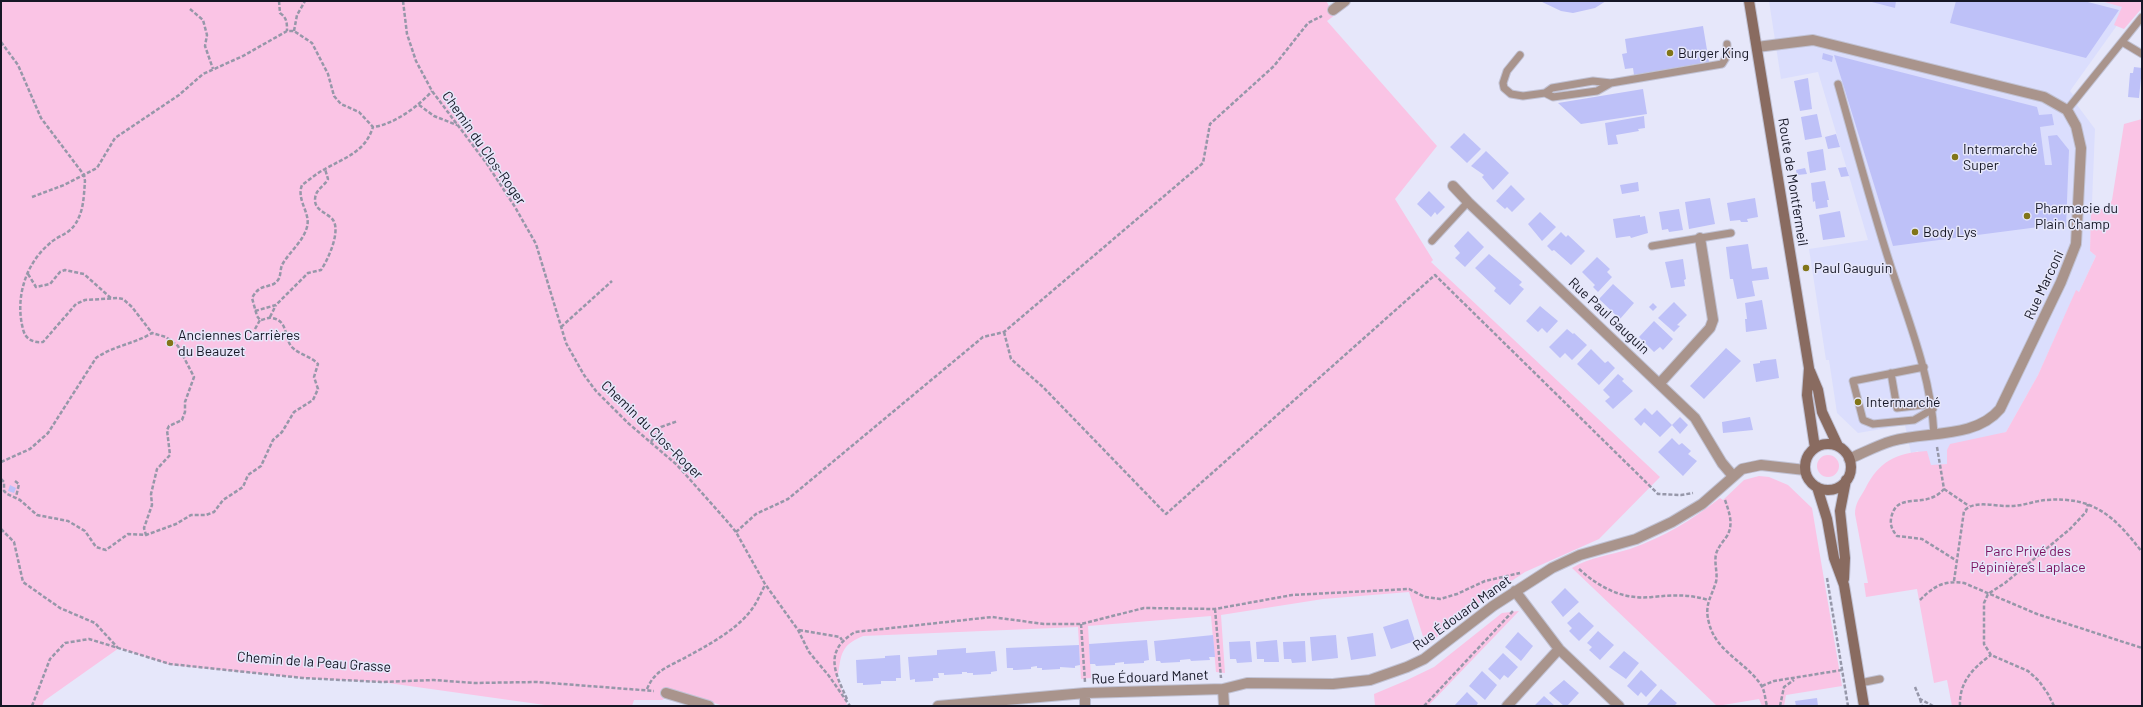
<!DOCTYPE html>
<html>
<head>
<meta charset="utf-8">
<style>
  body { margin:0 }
  #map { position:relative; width:2143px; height:707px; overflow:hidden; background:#e6e7fa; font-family:Barlow,sans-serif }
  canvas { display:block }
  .frame { position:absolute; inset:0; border:2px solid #161726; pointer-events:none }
</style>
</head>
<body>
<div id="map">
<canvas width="2143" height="707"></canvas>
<div class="frame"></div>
</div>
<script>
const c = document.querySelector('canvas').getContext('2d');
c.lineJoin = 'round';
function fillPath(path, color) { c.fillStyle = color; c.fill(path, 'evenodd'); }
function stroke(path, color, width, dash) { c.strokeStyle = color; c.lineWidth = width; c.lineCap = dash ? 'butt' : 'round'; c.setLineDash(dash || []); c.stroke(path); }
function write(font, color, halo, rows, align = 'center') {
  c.font = font + ' Barlow,sans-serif'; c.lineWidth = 3; c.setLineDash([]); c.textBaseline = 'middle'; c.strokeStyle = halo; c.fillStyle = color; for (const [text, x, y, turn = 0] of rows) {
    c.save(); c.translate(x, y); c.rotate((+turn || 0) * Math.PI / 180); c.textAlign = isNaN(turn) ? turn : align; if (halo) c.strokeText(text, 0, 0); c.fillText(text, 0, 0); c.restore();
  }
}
fillPath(new Path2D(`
  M1769,1L2133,3L2070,91L2077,100V105L2095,129L2090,251L2096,256L2079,292L2076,291L2038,375L2006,432L1947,450V464L1931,466L1918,451L1911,453L1905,425L1858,433L1837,413L1829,360H1826L1809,249L1868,240L1818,72L1781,79Z`), '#dbdefd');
fillPath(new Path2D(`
  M1,1H1326L1335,15L1327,21L1437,146L1395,199L1433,260L1431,262L1660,477L1599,539L1525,572L1483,600L1426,646L1409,592L1323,599L1221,615L1225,673L1216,672L1211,616L1088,626L1091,678L1081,679L1078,627L863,636C841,645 841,654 838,676L836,674L847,705L844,706H723L685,693L676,692L662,700H634L632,706H552L381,682L303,678L170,665L119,648L44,701L42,706H1Z
  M2101,1H2142V8L2124,29L2114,25L2122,7Z
  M2142,119V706H1952L1947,680L1934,683L1917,589L1866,597L1864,583H1868L1855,514C1855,503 1860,498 1865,489C1879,461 1896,453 1927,451L1931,465L1947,464V450L1950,444L2006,432L2038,375L2076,290L2079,292L2096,256L2090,251L2091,211L2108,208L2112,200L2124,124Z
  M1817 466a11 11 0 1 1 22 0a11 11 0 1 1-22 0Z
  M1759,476L1769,477L1788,485L1812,508L1842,686L1786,695L1784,706H1762L1759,699L1717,706L1572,568C1590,557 1611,555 1630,549C1664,537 1692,520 1720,498L1723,500L1744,480Z
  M1519,611L1428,706H1375L1374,694L1405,681L1434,667L1502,613Z`), '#fac4e5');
fillPath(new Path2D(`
  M1540,1H1606L1595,8L1573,13L1561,11Z
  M1868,1H1896L1895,8Z
  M1956,1H2084L2119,10L2086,58L1950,23Z
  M1703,26L1709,62L1634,75L1633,68L1625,69L1622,54L1627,53L1625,39Z
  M1823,53L1833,56L1832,62L1822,59Z
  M1834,55L2037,107L2039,115L2052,114L2054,125L2040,127L2045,165H2052L2048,136L2057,135L2069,150L2066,227H2055L2054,225L1893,246Z
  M2134,67L2142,68L2139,98L2128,97L2130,73H2133Z
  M1808,78L1812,109L1800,111L1794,81Z
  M1643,89L1647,114L1581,124L1558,103Z
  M1817,114L1822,137L1805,140L1801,117Z
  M1644,116L1645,128L1638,129L1639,131L1616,135L1618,144L1608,145L1605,123Z
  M1464,133L1481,149L1467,163L1450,147Z
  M1836,134L1840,147L1828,149L1825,137Z
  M1823,149L1826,170L1810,173L1807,152Z
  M1486,151L1509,173L1493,190L1482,177L1484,175L1471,166Z
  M1846,167L1849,176L1841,177L1838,168Z
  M1805,168L1807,174L1797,175L1796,170Z
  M1825,181L1829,200H1827L1828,207L1816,209L1815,201L1813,202L1811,183Z
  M1638,182L1639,191L1622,194L1620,185Z
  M1511,185L1525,199L1512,212L1507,207L1505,209L1496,201Z
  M1429,191L1445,207L1437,215L1435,212L1431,217L1417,204Z
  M1710,198L1715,224L1689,229L1685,202Z
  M1755,198L1758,217L1747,219L1748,222H1741L1740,220L1730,221L1727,203Z
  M1679,209L1683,230L1669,232L1668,229L1662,230L1659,212Z
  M1840,211L1845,237L1823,240L1819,215Z
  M1540,212L1556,227L1542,241L1528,224Z
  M1640,215V217L1645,216L1648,233L1631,238L1630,236L1616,238L1613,219Z
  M1468,231L1484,247L1465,267L1455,258L1460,253L1454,246Z
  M1561,232L1566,237L1568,235L1585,251L1571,265L1554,250L1552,251L1547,246Z
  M1748,244L1752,269L1767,267L1769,279L1752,281L1755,296L1737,299L1733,279H1730L1726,247Z
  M1489,254L1522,282L1519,285L1524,289L1510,305L1494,291L1496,288L1475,268Z
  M1597,257L1610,269L1607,272L1612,277L1598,292L1593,287L1595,285L1582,272Z
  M1683,259L1686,279L1684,280L1685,286L1671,288L1665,262Z
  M1613,284L1634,303L1620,319L1599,299Z
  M1762,300L1767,329L1746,332L1745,319H1747L1745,303Z
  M1674,302L1687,315L1677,325L1680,326L1674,332L1658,318Z
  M1653,303L1657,307L1653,311L1649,307Z
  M1540,306L1558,321L1547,333L1542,328L1538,332L1526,321Z
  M1654,321L1673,339L1663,350L1660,347L1654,352L1639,337Z
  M1567,329L1573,334L1574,333L1587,345L1572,360L1565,353L1560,358L1549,347Z
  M1726,348L1741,361L1704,399L1690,386Z
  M1591,349L1605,363L1608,361L1615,368L1599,385L1577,364Z
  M1776,359L1779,378L1756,382L1753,364L1760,363V361Z
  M1618,374L1624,379L1622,381L1633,391L1613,409L1605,401L1610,397L1603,390Z
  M1645,408L1652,415L1657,410L1672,425L1660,437L1644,422L1641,426L1634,419Z
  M1680,417L1688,425L1680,434L1672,425Z
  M1750,417L1753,430L1723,433L1722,422Z
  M1672,438L1679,445L1682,443L1691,451L1688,454L1697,461L1683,476L1658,452Z
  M10,485L16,488L14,493L8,491Z
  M1565,588L1579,602L1563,617L1551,602Z
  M1579,612L1594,626L1579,641L1569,631L1572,628L1567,623Z
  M1408,619L1415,641L1391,649L1383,627Z
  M1598,631L1614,645L1600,660L1589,650L1592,647L1587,643Z
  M1518,632L1533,646L1521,661L1505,647Z
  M1373,633L1376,656L1351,660L1347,637Z
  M1213,635L1215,657H1209L1210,660L1191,661L1190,659L1180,660V662L1161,663L1160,661H1156L1154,641Z
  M1336,635L1338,658L1312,661L1310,637Z
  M1147,640L1149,660L1144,661V663L1124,664V662L1115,663V665L1096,666L1095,664H1090L1089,644Z
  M1277,640L1279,662H1264V659H1257L1256,642Z
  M1250,641L1252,662L1237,663L1236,659H1230L1229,642Z
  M1305,641L1306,662L1292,663L1291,659H1284L1283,642Z
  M1079,645L1080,665L1075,666V668L1060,667V669L1042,670V668H1037V666L1031,667V669L1016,670H1013V668H1007L1006,648Z
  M966,648V653L995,651L997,671L991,672V674L973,675V673H967V672H962V674L944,675V673H938L939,678H933V681L915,682V679L910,680L908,657L937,655V650Z
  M1624,651L1639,663L1626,679L1609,667Z
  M1503,653L1518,667L1508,678L1504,675L1500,680L1488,669Z
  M900,655L901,678H896V681H881V684L863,685V683H857L856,660L885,658V656Z
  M1641,670L1657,685L1646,697L1641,692L1638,696L1627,686Z
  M1482,671L1497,685L1485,700L1469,686Z
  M1564,680L1579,693L1567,706H1564L1549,693Z
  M1661,689L1677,703L1674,706L1647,705Z
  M1467,692L1478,703L1476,706H1454Z
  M1544,696L1555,706H1534Z
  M1817,698L1818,706H1796L1795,701Z`), '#bec1f8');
const service = new Path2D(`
  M2122,42L2142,54
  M1520,55L1507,71L1503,83L1504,88L1511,94L1523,96L1545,93L1552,88L1593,81L1611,83L1722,64L1727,56V44
  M1838,84C1855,144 1871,205 1890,264C1908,320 1931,375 1934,434
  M1545,93L1553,97L1597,91L1611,83
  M2067,110L2142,17
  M1432,241L1468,202
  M1652,246L1731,233
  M1924,367L1853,381L1863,420L1873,424L1914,420L1933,409
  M1891,373L1897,408L1931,404
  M1860,683L1880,679`);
const minor = new Path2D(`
  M1333,10L1345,1
  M1757,47L1813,40L1821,42L2044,97L2067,110L2076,126L2081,148L2076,244L2061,282L2000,409C1975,439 1926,431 1892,441C1878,445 1863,453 1849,459
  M1453,186L1468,202L1695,418L1722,463L1733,476
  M1660,383L1710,328L1713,320L1700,238
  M1515,591L1559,649L1619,706
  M1223,689L1224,706
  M666,693L709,706
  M1085,693V706
  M938,706L1085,693L1223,689L1247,683L1333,684L1370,680L1407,667L1424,659L1493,606L1552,568L1580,555L1636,539L1672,522L1702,504L1742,469L1761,465L1805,470
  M1507,706L1559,649`);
const secondary = new Path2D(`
  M1749,1L1809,368L1807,395L1815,448
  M1810,371L1818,390L1822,412L1838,446
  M1805 467a23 23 0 1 1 46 0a23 23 0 1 1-46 0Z
  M1817,487L1827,519L1834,558L1844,585L1864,706
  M1844,579L1845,558L1840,511L1846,480`);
stroke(service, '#c1c2d4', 9);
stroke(minor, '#c1c2d4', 12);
stroke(secondary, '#c1c2d4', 12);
stroke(new Path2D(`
  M279,1L280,13C287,18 287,23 287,31
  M403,1L407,34L416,61L432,91L487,164L515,207L536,244L566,343L584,375L596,391L628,423L677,465L726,520L736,532L765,584L798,630L809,652L829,676L850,706
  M190,9L203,20L207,35L205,46L213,69
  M294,31L297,15L305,1
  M1,42L18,65L41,118L84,175L85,181C84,192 84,206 79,217C71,236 60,233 48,245C25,265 15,299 23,329C25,339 33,343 43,342L76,304L85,300L118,298L123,299L132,307L152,333
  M419,105L434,116L457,125
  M32,197L64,185L97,168L115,138L179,95L203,74L243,56L287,31H294L312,43L328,74L334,96L341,104L359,112L373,127C393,125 419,106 432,91
  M28,274L36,287L50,284L60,272L65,270L84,274L112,299
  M255,311L276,305L308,273L321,270C328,260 341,231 333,220C328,213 315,211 315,200C315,189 324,187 328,179L325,169
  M270,317L276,305
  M561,327L612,281
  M255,329L260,320
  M1004,332L1011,359L1043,387L1166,514L1435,275L1658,494L1681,495L1693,493
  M651,442L661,427L678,421
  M1937,447L1944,489C1925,511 1896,489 1891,519C1890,526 1893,531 1897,536L1922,539L1957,561
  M1,462L30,449L48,433L96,358C113,346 134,344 152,333L166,337L178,346L194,377L185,402V412L182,420L169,426L167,430L170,455L157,469L151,494L152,505L144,528L146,535
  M1,479L4,482V491L7,494L20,500L37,515L68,521L85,531L96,547L106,550L128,534L146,535L176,524L191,515H206L214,512L223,500L243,487L248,475L261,466L273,440L282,432L294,412L313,400L318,389L314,377L318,364C312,357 301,355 294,349C283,341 290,321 272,318C268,317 264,320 260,320L257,316L252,298C261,281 271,290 278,280C281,276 280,270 282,265C289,252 303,242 307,227C311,213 296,200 302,185C309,180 317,173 325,169C346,157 365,152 373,127
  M15,481L19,484L16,497
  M1944,489L1969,506
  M1725,500C1729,512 1734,524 1727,536C1723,542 1718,547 1716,554C1714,564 1718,573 1716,582C1711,598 1704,605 1709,623C1716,652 1746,662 1761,685C1765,691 1765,699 1767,706
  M1,529L14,542L23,582L60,608L95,623L118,648
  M736,532L756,514L788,499L983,337L1004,332L1203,163L1210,124L1274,66L1308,23L1322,16
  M1579,569C1600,588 1623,600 1652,597C1672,595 1689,594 1708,600
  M1827,578L1848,706
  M1954,581L1964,511C1974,500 1993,506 2007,506C2021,507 2033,501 2046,500C2094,496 2115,517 2142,552
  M1920,600C1934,586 1944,580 1964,583L2037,614L2142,648
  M1215,609L1221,678
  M1081,624L1085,682
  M799,630L840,637L842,640
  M1762,686L1774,681L1842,670
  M1915,687L1920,699L1933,706
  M647,689C655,669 671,666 688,656C707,646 735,630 748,614C756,605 760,595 765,585
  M847,699C834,671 824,651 855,632L992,617L1044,624H1081L1144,608L1215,609L1292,595L1409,589L1425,597L1440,599L1457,594L1485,581L1520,573
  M1920,699L1922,706
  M32,706L50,659L65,643L89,639L170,664L303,678L381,682L434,680L474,683L537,682L654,691
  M1424,706L1514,610
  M1780,706L1784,687L1794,680
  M1960,706C1959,682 1973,668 1991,655
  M2054,706L2048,694L2039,681L2028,671L1991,655L1984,644V603L1988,594L2005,583L2070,529L2086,512L2088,504`), '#9697a9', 2.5, [4, 2]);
stroke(service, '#a9948c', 7);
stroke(minor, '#a9948c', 10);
stroke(secondary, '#896b60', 10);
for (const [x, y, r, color] of [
  [1670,53,4,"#817518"],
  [1955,157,4,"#817518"],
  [2027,216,4,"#817518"],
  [1915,232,4,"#817518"],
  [1806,268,4,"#817518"],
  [170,343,4,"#817518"],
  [1858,402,4,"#817518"]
]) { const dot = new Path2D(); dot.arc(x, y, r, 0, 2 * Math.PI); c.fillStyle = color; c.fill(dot); stroke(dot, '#e6e7fa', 1.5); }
write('14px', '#161726', '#e6e7fa', [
  ["Burger King",1678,53],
  ["Intermarché",1963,149],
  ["Super",1963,165],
  ["Pharmacie du",2035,208],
  ["Plain Champ",2035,224],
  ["Body Lys",1923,232],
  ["Paul Gauguin",1814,268],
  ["Anciennes Carrières",178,335],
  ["du Beauzet",178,351],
  ["Intermarché",1866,402]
], 'left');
write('14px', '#161726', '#e6e7fa', [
  ["Chemin du Clos-Roger",484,148,55],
  ["Route de Montfermeil",1793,182,81],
  ["Rue Marconi",2044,285,-65],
  ["Rue Paul Gauguin",1609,316,43],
  ["Chemin du Clos-Roger",652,430,44],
  ["Rue Édouard Manet",1462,613,-36],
  ["Chemin de la Peau Grasse",314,662,4],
  ["Rue Édouard Manet",1150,677,-2]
]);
write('14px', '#7b115f', '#e6e7fa', [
  ["Parc Privé des",2028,551],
  ["Pépinières Laplace",2028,567]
]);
</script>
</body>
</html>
